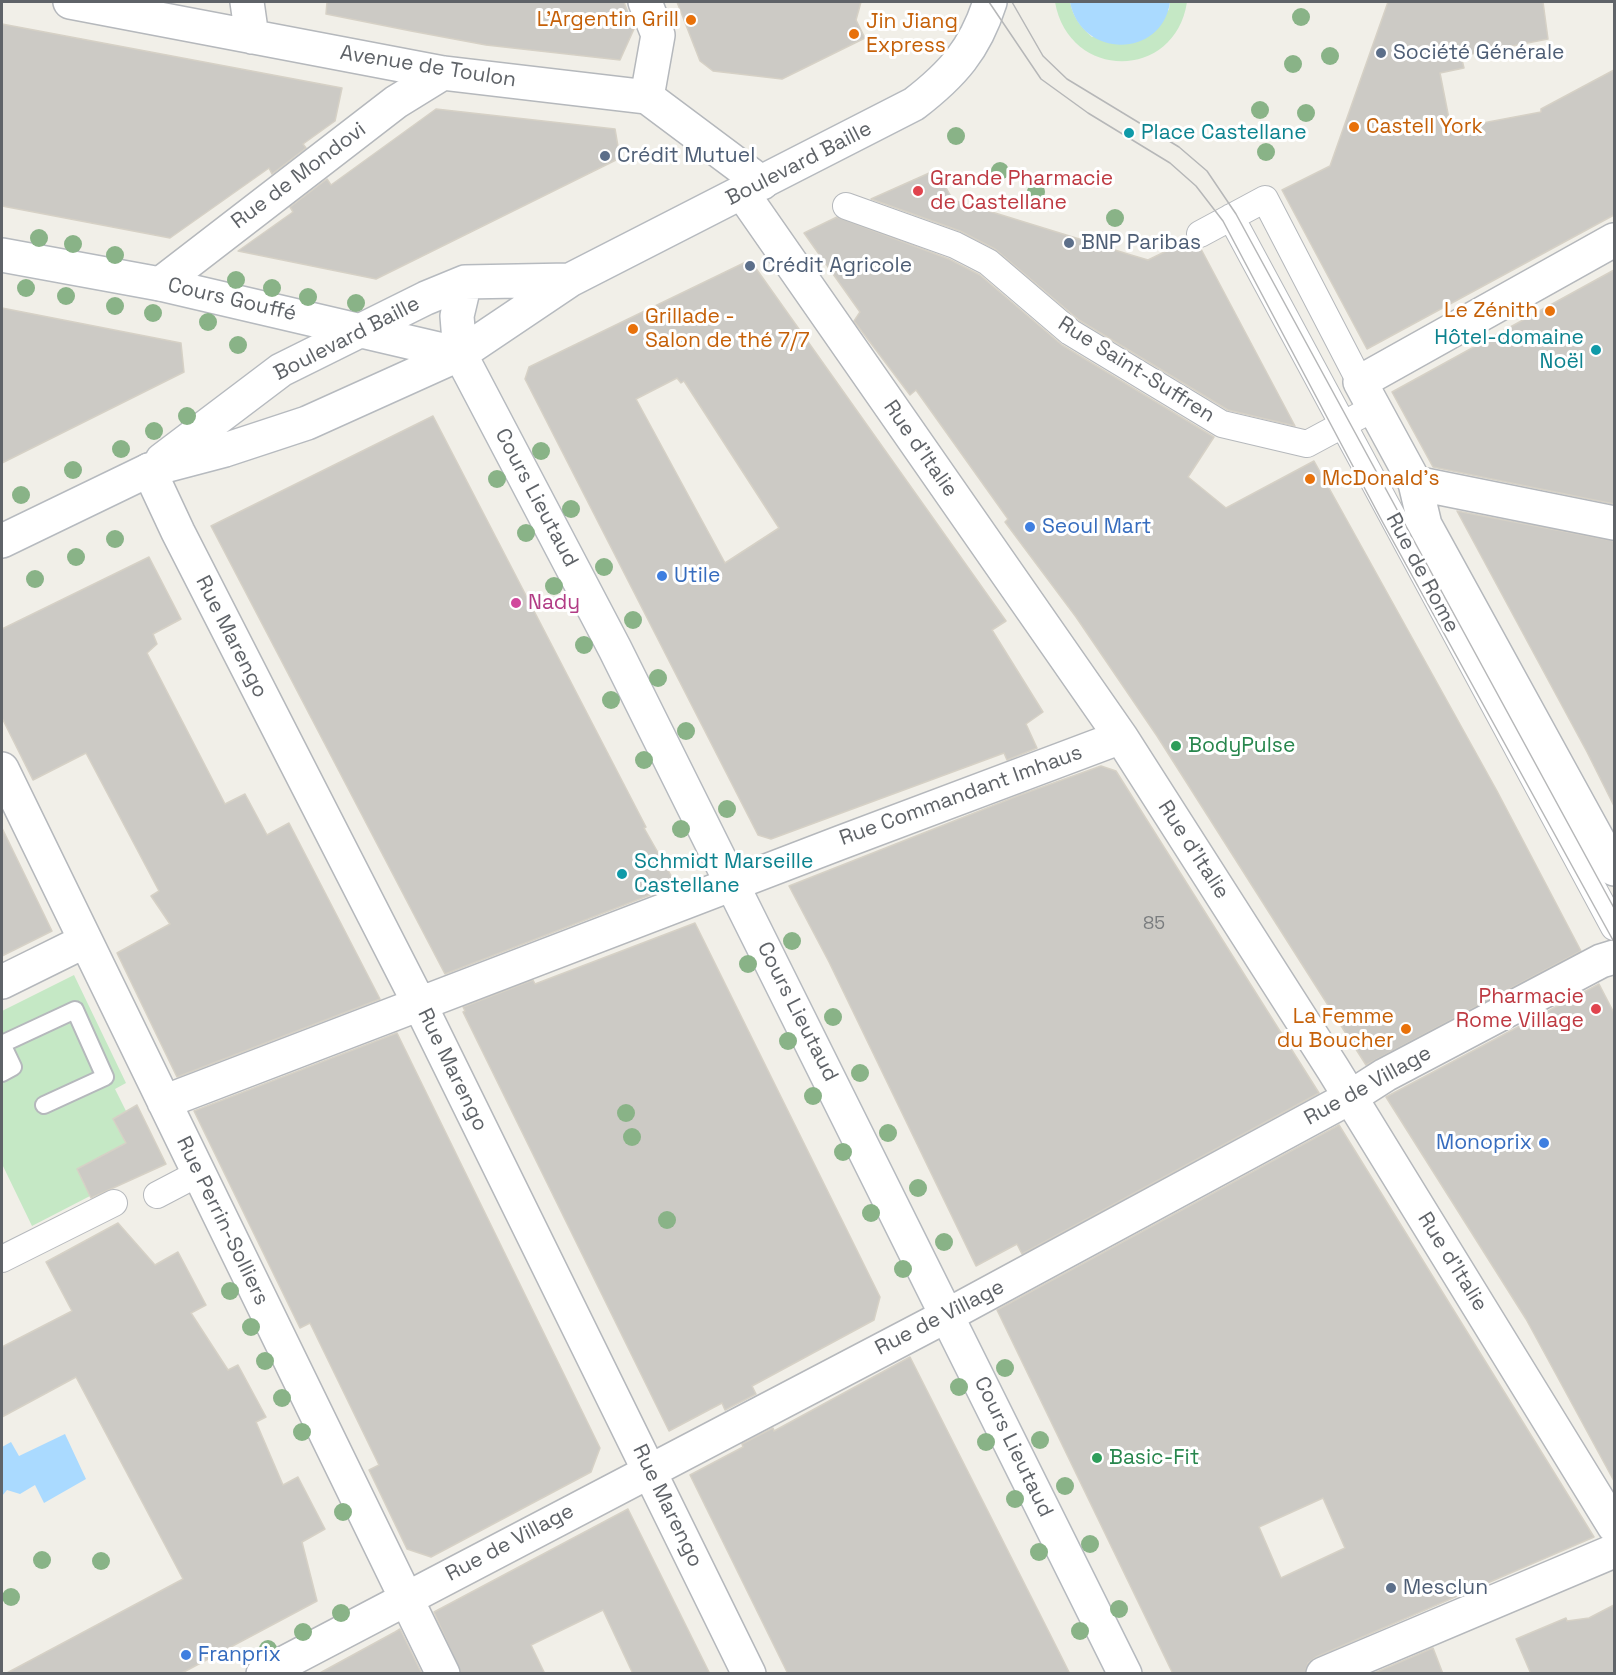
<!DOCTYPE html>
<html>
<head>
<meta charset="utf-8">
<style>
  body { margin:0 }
  #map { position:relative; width:1616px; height:1675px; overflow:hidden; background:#f1efe8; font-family:"Space Grotesk",sans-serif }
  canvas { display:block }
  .frame { position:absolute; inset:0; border:3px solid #5f6368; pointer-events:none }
</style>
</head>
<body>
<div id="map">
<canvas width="1616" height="1675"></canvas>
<div class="frame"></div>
</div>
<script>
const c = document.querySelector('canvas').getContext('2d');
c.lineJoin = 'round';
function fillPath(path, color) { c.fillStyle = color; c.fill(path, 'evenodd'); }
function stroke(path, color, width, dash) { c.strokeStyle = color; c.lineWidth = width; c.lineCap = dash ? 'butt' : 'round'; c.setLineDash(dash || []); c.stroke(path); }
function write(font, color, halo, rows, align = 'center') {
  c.font = font + ' "Space Grotesk",sans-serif'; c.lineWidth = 6; c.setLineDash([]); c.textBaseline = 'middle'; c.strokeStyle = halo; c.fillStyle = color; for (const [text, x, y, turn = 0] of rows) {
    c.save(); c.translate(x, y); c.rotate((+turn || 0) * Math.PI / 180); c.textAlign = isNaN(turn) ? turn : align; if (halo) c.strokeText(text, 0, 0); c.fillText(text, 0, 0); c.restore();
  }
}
fillPath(new Path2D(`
  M1055,2H1070C1073,17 1080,26 1092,37L1169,10L1170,2H1187C1175,81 1069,81 1055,2Z
  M74,975L126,1083L115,1089L126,1111L113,1119L126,1143L77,1169L90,1196L32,1226L2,1164V1011Z`), '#c5e8c5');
fillPath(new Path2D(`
  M1070,2H1170C1162,59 1081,59 1070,2Z
  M65,1434L86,1479L44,1503L35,1485L20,1494L7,1490L2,1496V1447L11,1442L19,1456Z`), '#aadaff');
const building = new Path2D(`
  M327,2H624L634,29L620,60L486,45L411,31L326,14Z
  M677,2H861L856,20L865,38L782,79L713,71L700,61Z
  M1388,2H1543L1548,39L1461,56L1464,68L1440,73L1451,129L1541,112V109L1614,70V215L1367,349L1282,190L1330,166Z
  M2,24L342,88L335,121L303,144L306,148L272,174L269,168L170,238L2,206Z
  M436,109L615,129L620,158L376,279L238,251L293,212L290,207L327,179L331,185Z
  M936,170L953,200L1131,255L1148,260L1187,241L1193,247L1201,249L1295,426L1228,410L1079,320L995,249L960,231L871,199Z
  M837,217L949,259L980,275L1062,345L1214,437L1188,477L1226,508L1314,461L1497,791L1581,951L1366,1065L1157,736L1076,617L1005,522L1008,519L916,390L910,395L854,321L860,312L804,233Z
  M750,260L1006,621L992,630L1043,712L1026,724L1037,748L1007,760L1004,753L771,839L758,835L525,379L529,367ZM677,378L681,383L684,381L779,528L725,563L636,399Z
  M1614,270V504L1433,467L1392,392Z
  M2,308L181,343L184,372L2,463Z
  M433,416L646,827L644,828L673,879L650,895L445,974L211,526Z
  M1457,511L1614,541V806L1587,752Z
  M149,557L181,619L153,634L157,644L147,653L225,804L245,794L267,835L289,823L380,999L177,1077L117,953L170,924L151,896L159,891L86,753L33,780L2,718V629Z
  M1101,766L1116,771L1319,1093L1022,1254L1017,1244L976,1266L829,962L789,886L1020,795Z
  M2,828L52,931L2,956Z
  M695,923L880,1297L874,1320L752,1386L756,1394L725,1410L722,1403L669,1431L463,1012L465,1011L463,1007L533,980L535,984Z
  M1599,984L1614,1013V1481L1526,1319L1386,1097Z
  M397,1033L600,1448L591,1472L431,1557L407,1549L369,1470L379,1465L310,1323L300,1328L194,1111Z
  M137,1105L166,1164L91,1198L77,1169L126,1143L113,1119Z
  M1339,1125L1594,1537L1316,1657L1308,1663L1305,1674H1173L997,1310ZM1323,1498L1345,1548L1281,1578L1259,1527Z
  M118,1223L155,1265L178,1252L206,1305L191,1313L228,1370L238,1365L266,1417L256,1422L283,1485L298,1477L325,1529L302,1542L317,1601L180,1674H5L183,1579L76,1377L2,1417V1347L72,1311L46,1262Z
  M910,1357L1059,1652L1070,1674H788L690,1475L743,1447L742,1444L773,1428L774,1431Z
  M628,1509L710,1674H633L603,1610L531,1645L545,1674H461L434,1612Z
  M1614,1605V1674H1531L1516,1639L1566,1618L1567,1621L1589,1618Z
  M400,1629L422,1674H318L395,1632Z
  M1433,1648L1443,1674H1372Z`);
fillPath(building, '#cccac5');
stroke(building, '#d6d1c6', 1.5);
const service = new Path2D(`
  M2,1073L13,1067L2,1044L75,1010L105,1077L44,1105`);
const pedestrian = new Path2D(`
  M846,206L955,245L988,262L1070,332L1222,424L1307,444L1374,408
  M1231,217L1614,927
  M1200,234L1265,199L1360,382
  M157,1195L199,1173
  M2,1259L114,1203`);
const minor = new Path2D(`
  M70,2L443,73L647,97L762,183
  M247,2L252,37
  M645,2L658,35L647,97
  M743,194L1121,737L1333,1069L1614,1526
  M1614,240L1360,382L1415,483L1425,525L1614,869
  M160,284L396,102L443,73
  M149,470L178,532L420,1005L749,1674
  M1415,483L1614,523
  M2,769L443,1674
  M2,982L85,941
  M164,1102C483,980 801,856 1121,737
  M263,1674L948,1315L1349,1098L1385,1075L1601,961L1614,957
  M1323,1674L1614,1551`);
const secondary = new Path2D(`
  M2,255L160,284L460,354
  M465,282L457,316L460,354L615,649L1125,1674
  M162,460L281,370L426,298L465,282L570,280
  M2,541L149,470L225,450L307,423L460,354L570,280L914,104C953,74 975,49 990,2`);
stroke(service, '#b5b8bc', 20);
stroke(pedestrian, '#b5b8bc', 28);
stroke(minor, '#b5b8bc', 36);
stroke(secondary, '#b6babf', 36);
stroke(service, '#fff', 16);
stroke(pedestrian, '#fff', 26);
stroke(minor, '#fff', 33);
stroke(secondary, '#fff', 33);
stroke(new Path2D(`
  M989,2L1041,79L1088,113L1170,163L1196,186L1223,221L1382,521L1614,942
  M1012,2L1043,56L1067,79L1179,147L1207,171L1236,214L1614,908`), '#b6b7b8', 1.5);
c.fillStyle = '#89b387';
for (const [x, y] of [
  [1301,17],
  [1330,56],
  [1293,64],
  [1260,110],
  [1306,113],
  [956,136],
  [1266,152],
  [1000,171],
  [1036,192],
  [1115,218],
  [39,238],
  [73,244],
  [115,255],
  [236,280],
  [26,288],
  [272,288],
  [66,296],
  [308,297],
  [356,303],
  [115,306],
  [153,313],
  [208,322],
  [238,345],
  [187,416],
  [154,431],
  [121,449],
  [541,451],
  [73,470],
  [497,479],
  [21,495],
  [571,509],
  [526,533],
  [115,539],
  [76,557],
  [604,567],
  [35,579],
  [554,586],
  [633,620],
  [584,645],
  [658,678],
  [611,700],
  [686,731],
  [644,760],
  [727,809],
  [681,829],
  [792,941],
  [748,964],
  [833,1017],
  [788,1041],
  [860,1073],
  [813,1096],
  [626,1113],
  [888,1133],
  [632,1137],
  [843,1152],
  [918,1188],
  [871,1213],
  [667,1220],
  [944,1242],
  [903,1269],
  [230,1291],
  [251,1327],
  [265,1361],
  [1005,1368],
  [959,1387],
  [282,1398],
  [302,1432],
  [1040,1440],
  [986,1442],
  [1065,1486],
  [1015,1499],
  [343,1512],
  [1090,1544],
  [1039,1552],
  [42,1560],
  [101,1561],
  [11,1597],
  [1119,1609],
  [341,1613],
  [1080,1631],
  [303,1632],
  [268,1649]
]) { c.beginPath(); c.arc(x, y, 9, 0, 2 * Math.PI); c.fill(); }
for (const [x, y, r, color] of [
  [691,20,6,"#e8710a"],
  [854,34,6,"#e8710a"],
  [1381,53,6,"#5c6f8a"],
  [1354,127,6,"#e8710a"],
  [1129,133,6,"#0f9aa8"],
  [605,156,6,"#5c6f8a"],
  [918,191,6,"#e0444e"],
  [1069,243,6,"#5c6f8a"],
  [750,266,6,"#5c6f8a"],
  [1550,311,6,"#e8710a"],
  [633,329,6,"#e8710a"],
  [1596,350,6,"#0f9aa8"],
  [1310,479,6,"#e8710a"],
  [1030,527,6,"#3f7fe0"],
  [662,576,6,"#3f7fe0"],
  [516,603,6,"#d1479c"],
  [1176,746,6,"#2e9e5b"],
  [622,874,6,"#0f9aa8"],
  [1596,1009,6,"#e0444e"],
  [1406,1029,6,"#e8710a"],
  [1544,1143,6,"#3f7fe0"],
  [1097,1458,6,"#2e9e5b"],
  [1391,1588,6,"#5c6f8a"],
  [186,1655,6,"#3f7fe0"]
]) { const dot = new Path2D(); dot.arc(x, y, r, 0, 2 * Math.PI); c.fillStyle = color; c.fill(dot); stroke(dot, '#fff', 2); }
write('18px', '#7a7d7f', null, [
  ["85",1154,924]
]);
write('21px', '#c56008', '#fff', [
  ["L'Argentin Grill",679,20,"right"],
  ["Jin Jiang",866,22],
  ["Express",866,46],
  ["Castell York",1366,127],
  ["Le Zénith",1538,311,"right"],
  ["Grillade -",645,317],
  ["Salon de thé 7/7",645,341],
  ["McDonald's",1322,479],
  ["La Femme",1394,1017,"right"],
  ["du Boucher",1394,1041,"right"]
], 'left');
write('21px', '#4e5e75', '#fff', [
  ["Société Générale",1393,53],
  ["Crédit Mutuel",617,156],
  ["BNP Paribas",1081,243],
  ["Crédit Agricole",762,266],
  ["Mesclun",1403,1588]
], 'left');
write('21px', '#5f6368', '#fff', [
  ["Avenue de Toulon",428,67,9],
  ["Boulevard Baille",799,164,-27],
  ["Rue de Mondovi",299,176,-37],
  ["Cours Gouffé",232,300,13],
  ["Boulevard Baille",347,339,-27],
  ["Rue Saint-Suffren",1136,370,32],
  ["Rue d'Italie",920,449,55],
  ["Cours Lieutaud",536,498,62],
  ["Rue de Rome",1422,573,62],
  ["Rue Marengo",231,637,63],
  ["Rue Commandant Imhaus",961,796,-20],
  ["Rue d'Italie",1193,850,57],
  ["Cours Lieutaud",797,1012,63],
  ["Rue Marengo",452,1070,64],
  ["Rue de Village",1368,1086,-29],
  ["Rue Perrin-Solliers",222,1221,64],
  ["Rue d'Italie",1452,1262,58],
  ["Rue de Village",940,1318,-27],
  ["Cours Lieutaud",1013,1447,64],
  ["Rue Marengo",667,1506,64],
  ["Rue de Village",510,1543,-28]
]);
write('21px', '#0d838f', '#fff', [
  ["Place Castellane",1141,133],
  ["Hôtel-domaine",1584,338,"right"],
  ["Noël",1584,362,"right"],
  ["Schmidt Marseille",634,862],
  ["Castellane",634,886]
], 'left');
write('21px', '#be3a42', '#fff', [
  ["Grande Pharmacie",930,179],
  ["de Castellane",930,203],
  ["Pharmacie",1584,997,"right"],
  ["Rome Village",1584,1021,"right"]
], 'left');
write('21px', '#366cbe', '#fff', [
  ["Seoul Mart",1042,527],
  ["Utile",674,576],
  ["Monoprix",1532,1143,"right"],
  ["Franprix",198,1655]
], 'left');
write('21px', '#b23c85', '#fff', [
  ["Nady",528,603]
], 'left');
write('21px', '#27864d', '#fff', [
  ["BodyPulse",1188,746],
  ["Basic-Fit",1109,1458]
], 'left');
</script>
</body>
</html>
